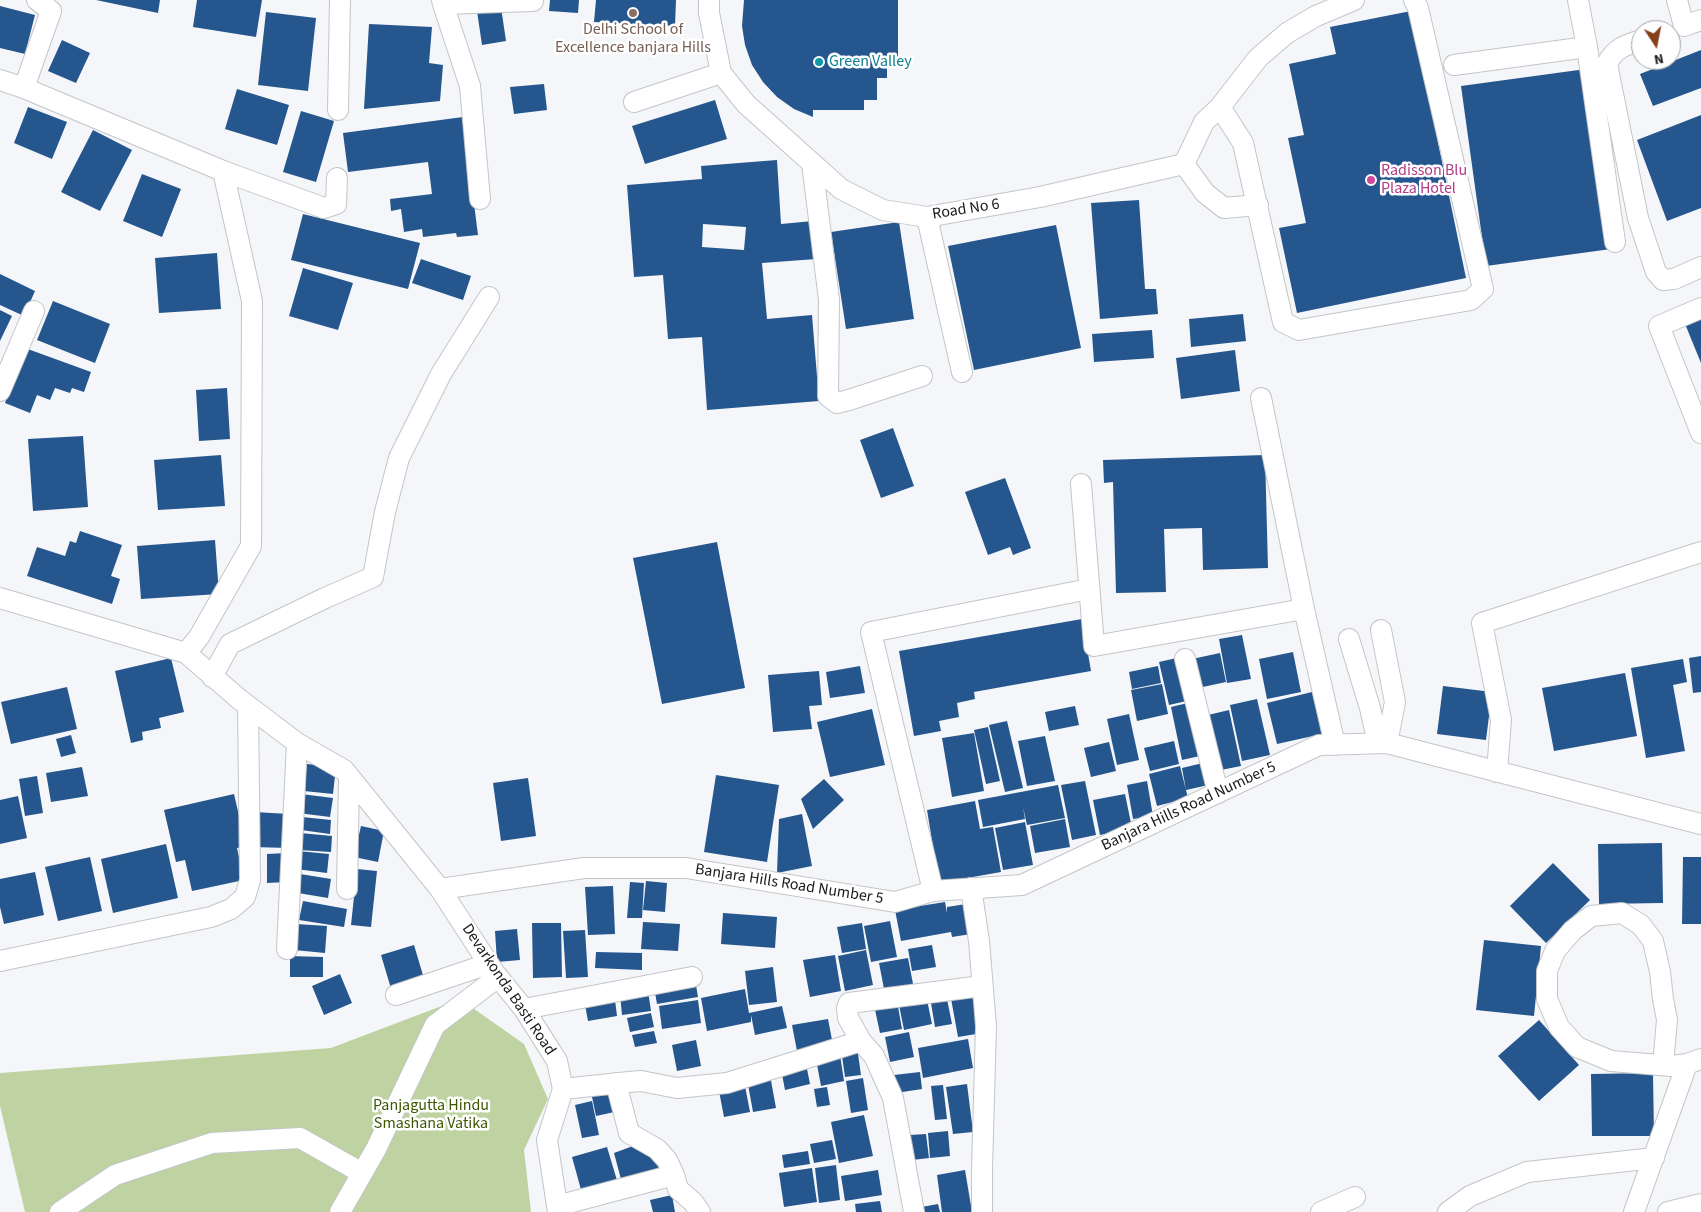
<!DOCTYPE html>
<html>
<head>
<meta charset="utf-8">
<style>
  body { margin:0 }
  #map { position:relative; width:1701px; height:1212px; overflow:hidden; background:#f5f6f9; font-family:"Source Sans 3",sans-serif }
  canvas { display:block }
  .north { position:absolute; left:1631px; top:20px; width:50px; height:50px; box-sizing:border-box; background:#fff; border:1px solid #a3a3a4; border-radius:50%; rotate:169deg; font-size:14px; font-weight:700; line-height:20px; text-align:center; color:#1a1a1b }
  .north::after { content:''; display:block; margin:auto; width:18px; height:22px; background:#853f19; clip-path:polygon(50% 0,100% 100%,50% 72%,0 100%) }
</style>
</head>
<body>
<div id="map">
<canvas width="1701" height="1212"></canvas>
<div class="north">N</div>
</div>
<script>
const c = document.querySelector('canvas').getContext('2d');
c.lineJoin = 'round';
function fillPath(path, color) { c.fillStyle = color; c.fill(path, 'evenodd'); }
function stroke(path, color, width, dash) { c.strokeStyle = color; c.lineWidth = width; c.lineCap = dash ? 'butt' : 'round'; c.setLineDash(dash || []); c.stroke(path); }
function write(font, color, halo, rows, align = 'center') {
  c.font = font + ' "Source Sans 3",sans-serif'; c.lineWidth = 5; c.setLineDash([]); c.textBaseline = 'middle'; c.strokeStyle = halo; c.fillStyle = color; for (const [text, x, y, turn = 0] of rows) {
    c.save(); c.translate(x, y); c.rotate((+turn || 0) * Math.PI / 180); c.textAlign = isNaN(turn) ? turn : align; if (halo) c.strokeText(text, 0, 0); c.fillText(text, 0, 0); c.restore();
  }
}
fillPath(new Path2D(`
  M460,999L524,1044L548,1099L524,1150L531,1212H25L0,1106V1073L331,1048Z`), '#bed3a1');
fillPath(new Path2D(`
  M96,0H160L158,13Z
  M197,0H262L256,37L193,27Z
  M550,0H579L578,13L549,11Z
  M596,0H676L675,26L594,22Z
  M744,0H898V58H887V78H877V100H864V110H813V117L794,109L777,97L763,82L752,65L745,45L742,26Z
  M0,6L35,15L25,54L0,48Z
  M501,7L506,41L482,45L477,11Z
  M1411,11L1466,278L1297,313L1279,228L1306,223L1288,138L1304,135L1289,64L1336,54L1330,27Z
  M266,12L316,18L308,91L258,85Z
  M369,24L432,27L429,63L443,65L440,101L364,109Z
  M62,40L90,53L76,83L48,71Z
  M1701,50V88L1653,106L1640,74Z
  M1586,69L1611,249L1486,266L1461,86Z
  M544,84L547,110L514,114L510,87Z
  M237,89L289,105L277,145L225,129Z
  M715,100L727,139L645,164L632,126Z
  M28,107L67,122L52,159L14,143Z
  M301,111L334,121L316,182L283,172Z
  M1701,115V208L1667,221L1637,140Z
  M463,117L478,235L457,237L456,233L423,237L422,229L404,232L401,209L391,211L390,199L432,194L428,162L348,172L343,133Z
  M93,130L132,150L100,211L61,192Z
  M777,160L781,224L813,221L816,259L762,263L767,319L812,315L819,401L707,410L702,337L668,339L663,275L634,277L627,185L702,179L701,166ZM703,224L746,227L744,250L702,247Z
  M142,174L181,189L162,237L123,221Z
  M1139,200L1145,289H1156L1158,314L1100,319L1091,203Z
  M303,214L420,243L408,289L291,260Z
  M899,222L914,319L846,329L831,232Z
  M1056,225L1081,348L974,370L948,246Z
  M217,253L221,309L159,313L155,258Z
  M421,259L471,276L463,300L412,283Z
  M303,268L353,283L338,330L289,316Z
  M0,274L35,291L24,316L0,305Z
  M53,301L110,324L95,363L37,340Z
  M0,310L12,316L0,341Z
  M1701,311V363L1683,319Z
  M1243,314L1246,341L1191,347L1189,319Z
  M1152,330L1154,358L1094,362L1092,334Z
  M25,348L91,372L84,392L72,388L70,393L55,388L50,400L37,395L30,413L5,403Z
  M1235,350L1240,391L1181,399L1176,358Z
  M227,388L230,439L199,441L196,390Z
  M893,428L914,486L881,498L860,440Z
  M83,436L88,507L33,511L28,439Z
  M221,455L225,506L158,510L154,460Z
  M1265,455L1268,568L1203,570L1202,528L1164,529L1166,592L1116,593L1113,482L1104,483L1103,460Z
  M1005,478L1031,548L1013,555L1010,547L988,555L965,492Z
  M80,531L122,545L111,576L120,579L112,604L27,576L37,547L65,556L70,541L76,543Z
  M215,540L219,594L141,599L137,546Z
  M717,542L745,688L662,704L633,558Z
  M1082,619L1091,671L974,692L975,699L957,703L959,717L939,721L941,731L914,736L899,651Z
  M1242,635L1251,679L1227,683L1219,639Z
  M1293,652L1301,692L1267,699L1259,659Z
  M1220,653L1226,682L1198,688L1192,659Z
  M1701,656V692L1693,693L1689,658Z
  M1181,657L1191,700L1169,705L1159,662Z
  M171,658L184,712L159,718L161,728L142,732L143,740L131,743L115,671Z
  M1683,659L1687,682L1673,685L1685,751L1646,758L1631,668Z
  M860,666L865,693L830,698L826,672Z
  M1158,666L1161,683L1132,689L1129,672Z
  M819,671L822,705L809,706L812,729L773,732L768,675Z
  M1625,673L1637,736L1554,751L1542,688Z
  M1162,684L1168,714L1137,721L1131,690Z
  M1443,686L1492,692L1486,740L1437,734Z
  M67,687L77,729L11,744L1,702Z
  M1312,692L1322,734L1277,744L1267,703Z
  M1257,699L1270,755L1242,761L1230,705Z
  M1192,702L1204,755L1182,760L1171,707Z
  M1075,706L1079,725L1049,731L1045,712Z
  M872,709L885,765L830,777L817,722Z
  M1229,710L1241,766L1216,771L1204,716Z
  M1129,714L1139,760L1117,765L1107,719Z
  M1007,721L1023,788L1005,792L989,725Z
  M988,727L1000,781L986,784L974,730Z
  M974,733L984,791L952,797L942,738Z
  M71,735L76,753L61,757L56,739Z
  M1045,736L1055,781L1027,786L1018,741Z
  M1174,741L1179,764L1150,771L1144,748Z
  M1109,742L1116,771L1091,777L1084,748Z
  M1207,762L1213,784L1186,790L1182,768Z
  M307,764L336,767L333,794L304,791Z
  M1180,766L1188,798L1157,806L1149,774Z
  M82,767L88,796L51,802L46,773Z
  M716,775L779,785L767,862L704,852Z
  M37,776L43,813L25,816L19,779Z
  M528,778L536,836L501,841L493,783Z
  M824,779L844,800L813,829L801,799Z
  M1085,781L1096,835L1072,840L1061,785Z
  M1147,781L1153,816L1133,819L1127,785Z
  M1058,785L1065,818L1027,825L1023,807L1025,819L983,827L978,800Z
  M234,794L246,846L237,848L244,880L192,891L185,860L176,862L164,810Z
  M301,794L333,798L330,817L298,813Z
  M1125,794L1132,828L1100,835L1093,800Z
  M18,796L27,838L0,844V800Z
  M975,801L980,829L993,827L1001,872L939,883L927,810Z
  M254,812L289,814L288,848L253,847Z
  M802,814L812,866L777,873L779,819Z
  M302,817L331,820L330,834L301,830Z
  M1065,819L1070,847L1035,853L1030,826Z
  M1025,822L1033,865L1003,870L995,828Z
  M361,826L384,831L378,862L354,857Z
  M300,833L332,836L331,852L299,850Z
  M1662,843L1663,903L1599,904L1598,844Z
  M166,844L178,898L113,913L101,859Z
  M298,851L329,854L327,873L296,869Z
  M286,853V882L267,883V854Z
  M90,857L102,911L58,921L45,867Z
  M1683,857H1701V924H1682Z
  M1553,863L1590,900L1546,943L1510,906Z
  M357,869L377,871L371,927L351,925Z
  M35,872L44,915L4,924L0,907V879Z
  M300,874L331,879L328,898L298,893Z
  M646,881L667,883L665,912L643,910Z
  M630,882L644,883L642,918H627Z
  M613,886L615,934L588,935L585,887Z
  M303,901L347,909L344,927L299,920Z
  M945,902L947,913V907L966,904L971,934L952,937L951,932L901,941L895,910Z
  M723,913L777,917L775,948L721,944Z
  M890,921L897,957L871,962L864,926Z
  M643,922L680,924L678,951L641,949Z
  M532,923H561L562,977L533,978Z
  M862,923L866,949L842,953L837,927Z
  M296,924L327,926L325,953L294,950Z
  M517,929L520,960L497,962L495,931Z
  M585,930L588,977L566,978L563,931Z
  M1484,940L1541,946L1534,1016L1476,1010Z
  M414,945L425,982L392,992L381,955Z
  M932,945L936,967L912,971L908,949Z
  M866,950L873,985L845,991L838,956Z
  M596,952L642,953V970L595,968Z
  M835,955L841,991L810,997L803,960Z
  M290,956L323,957V977H290Z
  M908,958L914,989L885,994L879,963Z
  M773,967L777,1002L749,1005L745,971Z
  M340,974L352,1003L324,1015L312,986Z
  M695,979L698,997L657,1004L654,987Z
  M745,989L749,1013L782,1006L787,1028L755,1035L751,1015V1022L707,1031L701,998Z
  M974,989L982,1033L958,1037L950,993Z
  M648,991L651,1011L622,1015L620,994Z
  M946,994L952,1024L935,1027L930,997Z
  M926,995L932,1024L904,1030L898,1000Z
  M615,1000L617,1016L588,1021L585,1005Z
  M698,1000L701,1023L662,1029L659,1006Z
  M897,1001L902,1029L880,1033L874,1005Z
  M651,1013L654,1027L630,1032L627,1018Z
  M828,1019L833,1045L797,1051L792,1025Z
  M1539,1020L1579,1065L1539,1101L1498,1056Z
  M654,1031L657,1043L635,1047L632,1035Z
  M909,1032L914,1057L890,1062L885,1037Z
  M968,1039L973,1068L923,1078L918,1048Z
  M696,1040L701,1066L677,1071L672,1045Z
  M857,1047L861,1075L845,1077L841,1049Z
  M840,1055L844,1081L821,1086L816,1059Z
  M806,1064L810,1084L785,1090L781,1069Z
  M920,1072L922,1089L896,1093L894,1075Z
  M1653,1073L1654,1136H1592L1591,1074Z
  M770,1075L776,1108L753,1112L747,1079Z
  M863,1078L868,1110L851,1113L846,1081Z
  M967,1084L973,1132L953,1134L946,1087Z
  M943,1085L947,1119L935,1120L931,1086Z
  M745,1086L750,1112L724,1117L719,1091Z
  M613,1087L619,1111L596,1116L591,1092Z
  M827,1087L830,1105L817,1107L814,1089Z
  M592,1101L599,1135L582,1138L575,1105Z
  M864,1115L873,1156L839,1163L831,1122Z
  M948,1131L950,1156L930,1158L928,1133Z
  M926,1134L929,1158L912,1160L910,1135Z
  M832,1140L836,1159L814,1163L810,1144Z
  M641,1143L654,1151L662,1172L622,1183L614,1153Z
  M607,1147L619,1187L583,1197L572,1157Z
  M808,1151L810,1164L784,1168L782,1155Z
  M836,1165L840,1200L819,1203L815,1168Z
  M812,1168L817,1202L784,1207L779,1173Z
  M878,1170L882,1195L845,1201L841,1176Z
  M965,1170L972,1212H942L937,1175Z
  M672,1195L675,1212H653L650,1200Z
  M880,1201L882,1212H856L855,1204Z
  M938,1204L940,1212H917L916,1208Z`), '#25568d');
const minor = new Path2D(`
  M442,0L443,4L533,1
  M709,0V13L721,73L746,104L841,189L883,210L927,217L1040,197L1184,164
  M1578,0L1587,47L1615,242
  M1677,0L1684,26L1701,20
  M443,4L470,86L480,199
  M1641,40C1625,45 1614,49 1607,64L1638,218L1656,272L1663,280L1674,279L1701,267
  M1454,65L1587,47
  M0,80L24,88L223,171
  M24,88L51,11L37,0
  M634,102L721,73
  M1220,107L1243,143L1283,322L1299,330L1471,300L1483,289L1418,8L1414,0
  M338,110L340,0
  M812,163L829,300L828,396L837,403L849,400L922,376
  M1184,164L1204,122L1220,107L1258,58L1287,33L1316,16L1354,0
  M1184,164L1205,193L1224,208L1258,205
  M927,217L962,372
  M1701,308L1659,326L1701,433
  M0,391L34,311
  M1261,398L1304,609
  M1081,484L1094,646L1304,609L1335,745
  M0,598L186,653L239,699L297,743L344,770L440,889L494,972L524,1009L557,1061L563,1089L547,1140L558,1212
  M1381,630L1395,702L1387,743
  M1349,639L1370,708L1378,743
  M186,653L199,637L251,546L252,301L223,171L324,208L336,204L337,178
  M1185,659L1218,793
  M212,677L230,644L325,598L373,577L385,512L399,458L441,374L489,297
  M1497,772L1501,720L1482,623L1701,552
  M971,888L979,941L986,1026L982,1169V1212
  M347,889L349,777
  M440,889L584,868H686L895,902L933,891L1022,885L1319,745L1387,743L1701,824
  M933,891L871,632L1089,589
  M287,949L297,743
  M0,961L211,917L231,909L245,897L250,880L248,706
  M396,995L488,964
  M524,1009L692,977
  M1663,1065L1667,1020L1663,999L1660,972L1653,941L1641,925L1622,913L1591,916L1572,931L1555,951L1547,971V999L1559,1027L1577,1047L1611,1061L1672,1066L1687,1064
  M616,1083L629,1133L657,1149L667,1160L674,1175L678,1189L693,1202L700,1212
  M563,1089L629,1082L641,1081L677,1088L727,1083L861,1041
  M557,1206L674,1175
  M60,1212L115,1175L212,1143L300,1138L362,1173
  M340,1212L376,1149L435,1025L498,977
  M914,1212L893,1098L874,1056L861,1041L848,1018L847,1008L849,1003L982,986
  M1321,1212L1355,1197
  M1448,1212L1470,1196L1527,1172L1654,1158
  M1634,1212L1687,1064L1701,1059
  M1668,1212L1701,1204`);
stroke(minor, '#c3c5c7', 22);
stroke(minor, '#fff', 20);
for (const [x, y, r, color] of [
  [633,13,5,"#8d6e63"],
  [819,62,5,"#0f9aa8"],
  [1371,180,5,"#d1479c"]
]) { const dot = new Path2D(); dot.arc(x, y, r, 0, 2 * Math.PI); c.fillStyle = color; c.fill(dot); stroke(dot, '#fff', 2); }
write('16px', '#785e54', '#fff', [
  ["Delhi School of",633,30],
  ["Excellence banjara Hills",633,48]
]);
write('16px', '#0d838f', '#fff', [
  ["Green Valley",829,62]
], 'left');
write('16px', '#b23c85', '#fff', [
  ["Radisson Blu",1381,171],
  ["Plaza Hotel",1381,189]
], 'left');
write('16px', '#1a1a1b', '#fff', [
  ["Road No 6",966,210,-9],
  ["Banjara Hills Road Number 5",1189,807,-25],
  ["Banjara Hills Road Number 5",789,885,9],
  ["Devarkonda Basti Road",508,990,56]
]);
write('16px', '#3d5700', '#fff', [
  ["Panjagutta Hindu",431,1106],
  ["Smashana Vatika",431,1124]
]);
</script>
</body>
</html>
